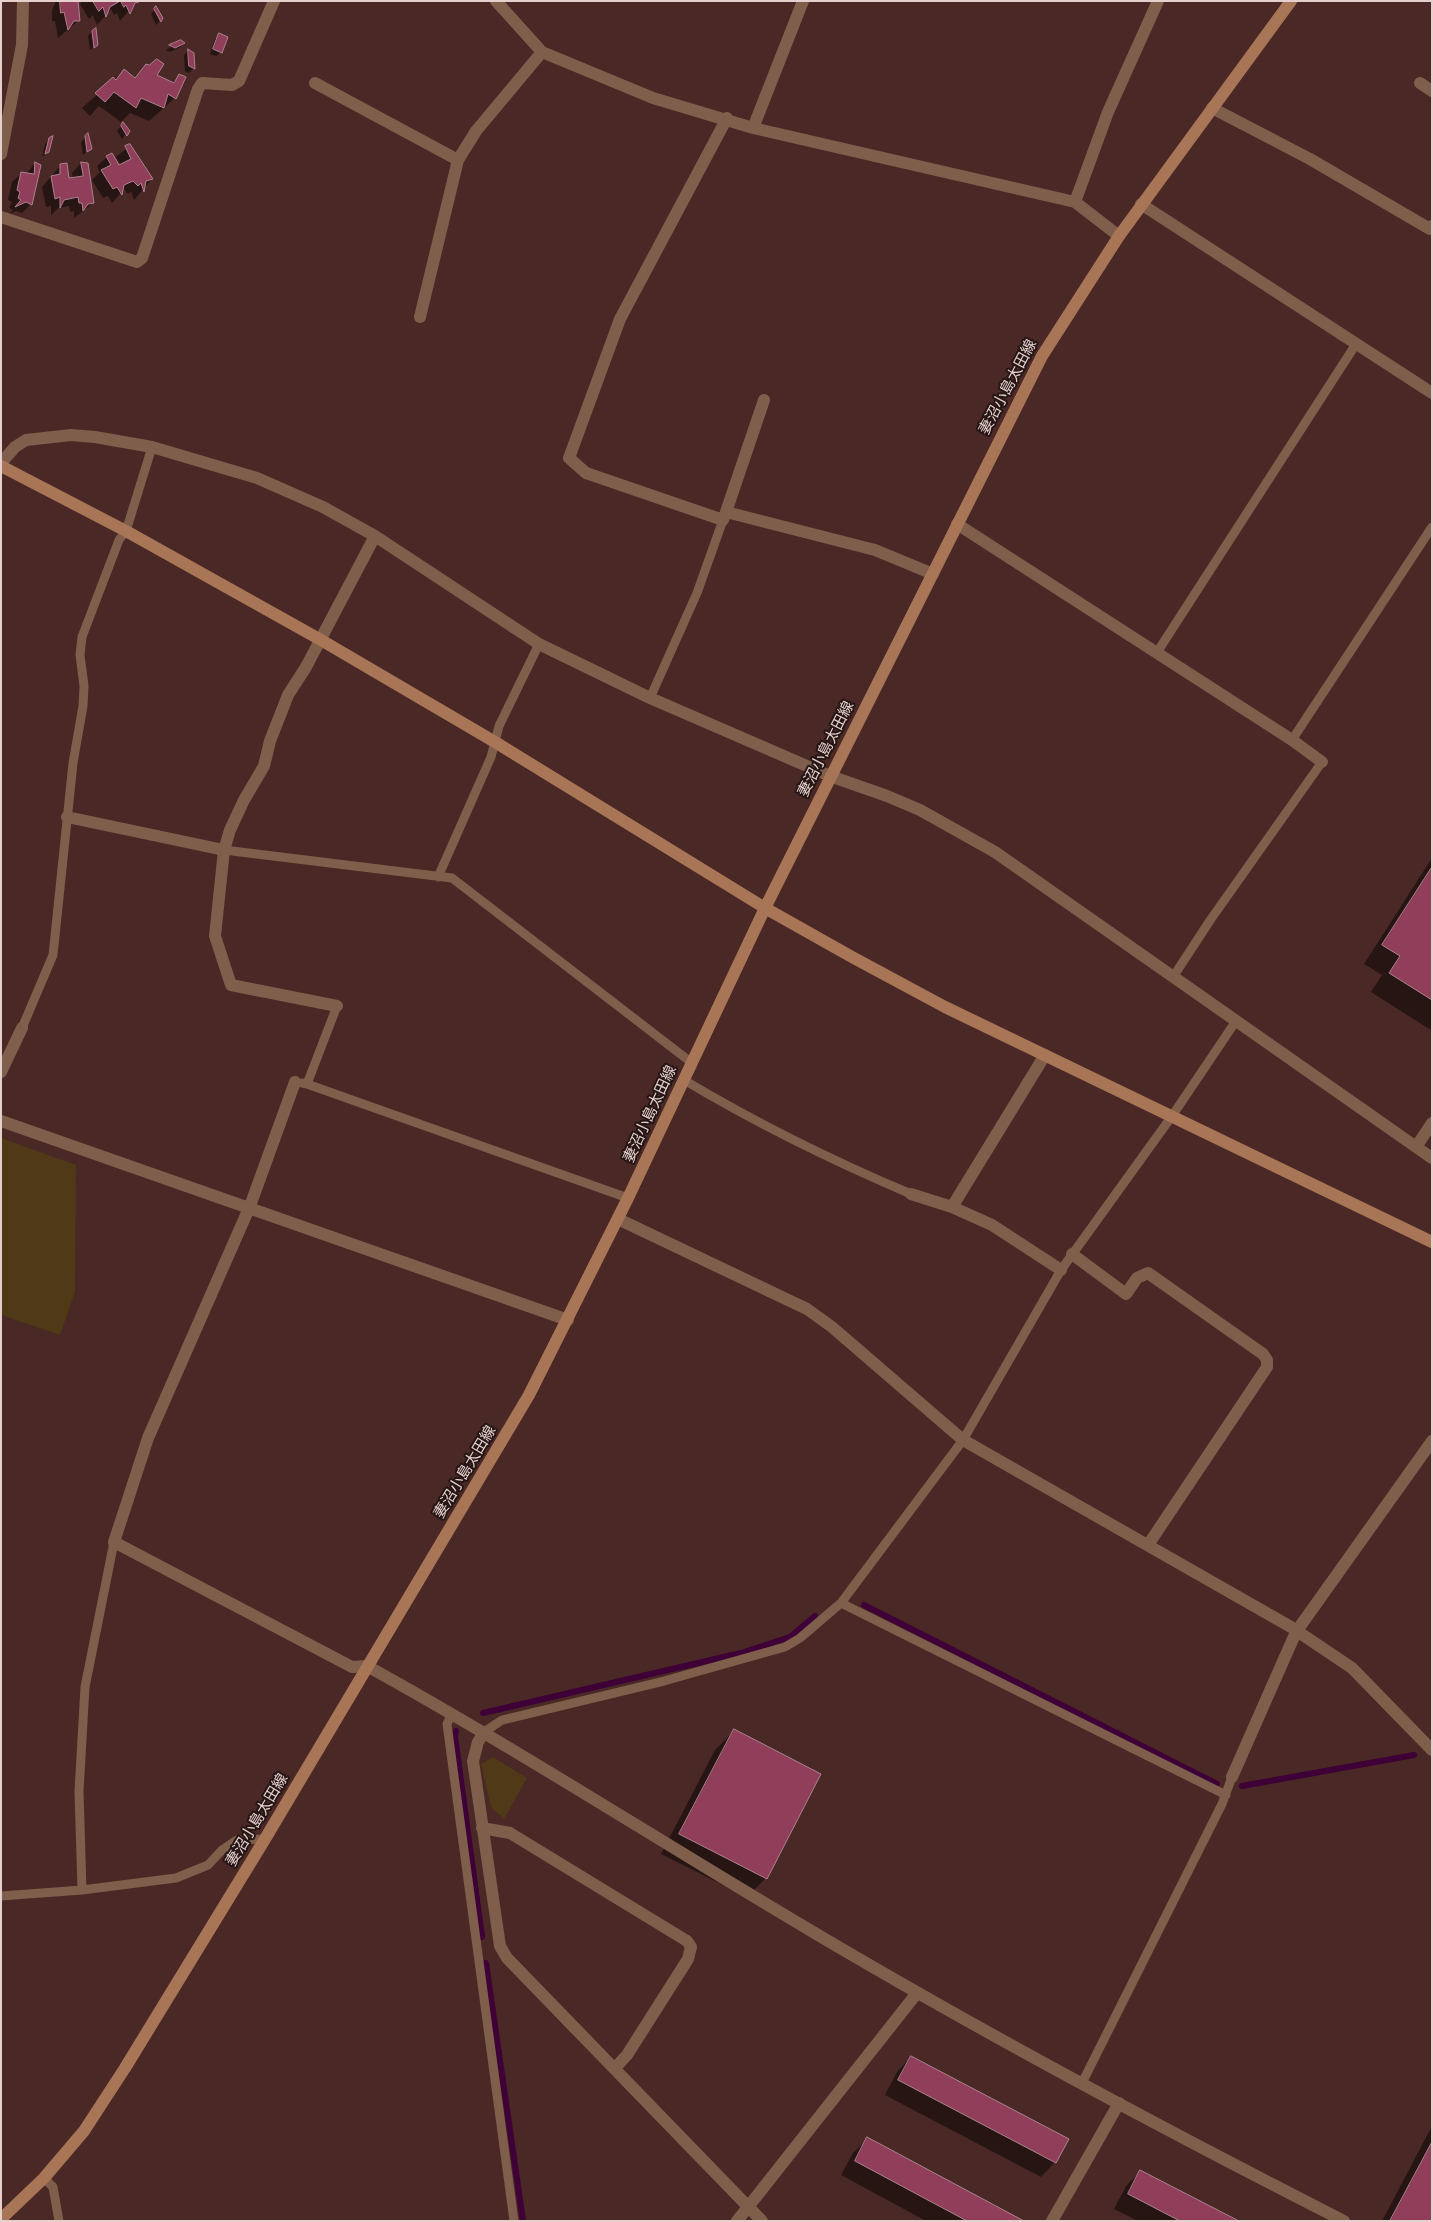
<!DOCTYPE html>
<html>
<head>
<meta charset="utf-8">
<style>
  body { margin:0 }
  #map { position:relative; width:1433px; height:2222px; overflow:hidden; background:#492825; font-family:"Alegreya Sans",sans-serif }
  canvas { display:block }
  .frame { position:absolute; inset:0; border:2px solid #e6d0cd; pointer-events:none }
</style>
</head>
<body>
<div id="map">
<canvas width="1433" height="2222"></canvas>
<div class="frame"></div>
</div>
<script>
const c = document.querySelector('canvas').getContext('2d');
c.lineJoin = 'round';
function fillPath(path, color) { c.fillStyle = color; c.fill(path, 'evenodd'); }
function stroke(path, color, width, dash) { c.strokeStyle = color; c.lineWidth = width; c.lineCap = dash ? 'butt' : 'round'; c.setLineDash(dash || []); c.stroke(path); }
function write(font, color, halo, rows, align = 'center') {
  c.font = font + ' "Alegreya Sans","Noto Sans JP",sans-serif'; c.lineWidth = 4; c.setLineDash([]); c.textBaseline = 'middle'; c.strokeStyle = halo; c.fillStyle = color; for (const [text, x, y, turn = 0] of rows) {
    c.save(); c.translate(x, y); c.rotate((+turn || 0) * Math.PI / 180); c.textAlign = isNaN(turn) ? turn : align; if (halo) c.strokeText(text, 0, 0); c.fillText(text, 0, 0); c.restore();
  }
}
fillPath(new Path2D(`
  M1,1138L76,1165L75,1292L60,1335L1,1315Z
  M493,1757L527,1778L504,1819L491,1807L481,1764Z`), '#4f3916');
fillPath(new Path2D(`
  M56,1H77L79,20L58,38L55,21H52V10Z
  M83,1H137L120,21L117,13L114,15L111,9L97,25L93,15L89,19L80,4Z
  M156,8L162,18L156,25L151,14Z
  M92,32L97,44L90,50L88,36Z
  M220,34L221,52L216,56L210,54L215,39Z
  M181,41L184,43L180,47L170,52L166,50Z
  M188,51L193,53V69L189,73L185,71L184,55Z
  M146,65L155,75L172,83L179,75L175,98L149,121L130,113L121,122L99,106L90,116L82,108L124,71L133,79Z
  M123,124L128,131L122,139L117,131Z
  M88,135L90,148L83,155L81,142Z
  M50,139L48,152L42,157L45,144Z
  M130,146L152,179L134,200L131,191L128,194L124,189L112,203L108,196L103,198L92,180L100,172L97,166L107,157L118,166L121,165L116,157Z
  M35,163L40,165L31,204L22,213L16,211L9,214L13,210L9,208L12,202L8,200L12,182L22,173L26,174Z
  M81,163L93,203L74,218V211L70,212L69,206L58,208L51,215V206L46,207L42,187L61,165L68,180L73,179L72,173Z
  M1432,858V1030H1431L1371,992L1382,975L1364,964Z
  M734,1731L766,1878L747,1897L661,1854L715,1750Z
  M911,2057L1067,2139L1055,2162L1041,2177L885,2095L897,2072Z
  M1432,2126V2221H1382Z
  M868,2139L1021,2221H926L841,2175L853,2153Z
  M1140,2172L1236,2221H1138L1114,2209L1126,2186Z`), '#0007');
stroke(new Path2D(`
  M864,1605L1217,1784
  M483,1713L741,1653L790,1637L815,1616
  M456,1731L455,1736L482,1937
  M1242,1786L1414,1755
  M486,1963L523,2221`), '#3e0036', 6);
const building = new Path2D(`
  M60,1H78L80,21H74L68,30L64,12L61,13Z
  M93,1H120L110,7L106,17L103,7L99,11Z
  M121,1H139V2L135,3L130,14L126,5L124,7Z
  M156,6L163,18L161,22L154,9Z
  M96,28L98,45L94,48L92,31Z
  M219,33L228,37L222,53L213,49Z
  M181,40L185,43L175,48L169,45Z
  M188,49L194,53L195,69L189,66Z
  M157,59L164,64L157,75L174,83L179,74L186,77L176,99L168,94L164,108L141,98L136,108L114,92L105,102L95,93L113,77L116,80L124,69L135,78L146,64L149,65Z
  M123,122L130,131L127,136L121,126Z
  M88,133L92,149L87,152L85,136Z
  M53,136L49,152L45,154L49,138Z
  M130,144L153,179L146,181L144,192L141,183L138,186L133,181L124,185L122,195L117,187L113,189L101,170L111,165L106,156L112,153L119,165L131,159L125,146Z
  M35,162L41,165L32,205L26,202L15,207L21,200L18,198L20,192L17,190L21,172L34,174Z
  M81,162L88,163L94,203L88,204L83,211L82,203H79L78,197L64,200L60,208V197L55,199L51,176L60,174V164L67,163L69,178L83,176Z
  M1432,867V1000L1389,973L1400,956L1382,945Z
  M734,1729L821,1774L767,1879L679,1834Z
  M911,2056L1069,2139L1056,2163L898,2080Z
  M867,2137L1024,2221H967L855,2161Z
  M1432,2142V2221H1390Z
  M1140,2170L1239,2221H1180L1128,2194Z`);
fillPath(building, '#913e5b');
stroke(building, '#aa838e', 1);
stroke(new Path2D(`
  M1156,654L1356,344
  M650,698L697,593L723,520
  M1292,740L1432,527
  M224,850L452,878L692,1063
  M438,877L491,757L499,726L539,644
  M1173,977L1211,919L1322,762
  M22,1028L53,955L73,763L83,706L84,686L80,655L82,637L119,540L126,531L152,447
  M684,1080C756,1123 833,1161 911,1194
  M302,1083L307,1084L337,1006
  M307,1084L628,1198
  M841,1603L1226,1795
  M452,1713L447,1724L514,2221
  M484,1732L502,1720L664,1681L785,1647L800,1638L841,1603L963,1440L1061,1270L1172,1116L1236,1021
  M82,1890L79,1791L85,1687L114,1542
  M1,1896L82,1890L176,1878L208,1865L222,1850L237,1840L265,1839
  M1082,2083L1222,1804L1232,1777
  M44,2178L53,2187L59,2221`), '#7f5e4b', 9);
stroke(new Path2D(`
  M496,1L542,52L653,98L753,128L1075,202L1119,236
  M315,83L458,160
  M1420,83L1432,91
  M1212,108L1310,159L1430,229L1432,226
  M727,118L620,319L569,458L586,473L723,520L726,512L875,550L933,574
  M753,128L803,1
  M1075,202L1108,112L1158,1
  M1141,204L1432,393
  M1,217L137,262L142,258L198,89L202,83L232,85L239,81L274,1
  M420,317L458,160L476,131L542,52
  M1,463L15,447L26,440L71,435L95,437L152,447L257,478L323,507L375,536L539,644L650,698L830,776L887,796L920,810L995,852L1432,1158
  M726,512L764,400
  M957,524L1292,740L1322,762
  M67,817L224,850
  M337,1006L231,985L215,936L224,850L230,830L244,800L264,766L270,741L288,695L306,667L375,536
  M1,1072L22,1028
  M295,1082L250,1206L148,1438L114,1542L352,1667L367,1666
  M1,1121L568,1320
  M1416,1147L1432,1123
  M911,1194L952,1207L992,1225L1061,1270
  M952,1207L1045,1055
  M618,1219L807,1309L832,1327L963,1440L1291,1627L1352,1668L1432,1750
  M1072,1254L1126,1294L1137,1278L1148,1273L1263,1354L1267,1360V1367L1148,1545
  M484,1732L478,1742L473,1761L500,1946L507,1958L762,2221
  M1232,1777L1296,1632L1432,1441
  M482,1828L510,1833L687,1941L691,1947L688,1959L627,2055L615,2068
  M1052,2221L1119,2103`), '#7f5e4b', 12);
stroke(new Path2D(`
  M1,154L22,45L23,1
  M367,1666C519,1750 664,1844 813,1932C987,2035 1165,2130 1344,2221
  M737,2221L917,1993`), '#7f5e4b', 12);
stroke(new Path2D(`
  M1,466L126,531L321,640L495,742L765,908L852,957L945,1007L1432,1242
  M1,2219L44,2178L84,2131L125,2068L265,1839L529,1395L628,1198L765,908L1042,356L1119,236L1291,1`), '#a97557', 12);
write('15px', '#e6d0cd', '#251615', [
  ["妻沼小島太田線",1008,387,-62],
  ["妻沼小島太田線",826,749,-63],
  ["妻沼小島太田線",650,1114,-65],
  ["妻沼小島太田線",465,1472,-59],
  ["妻沼小島太田線",257,1820,-59]
]);
</script>
</body>
</html>
